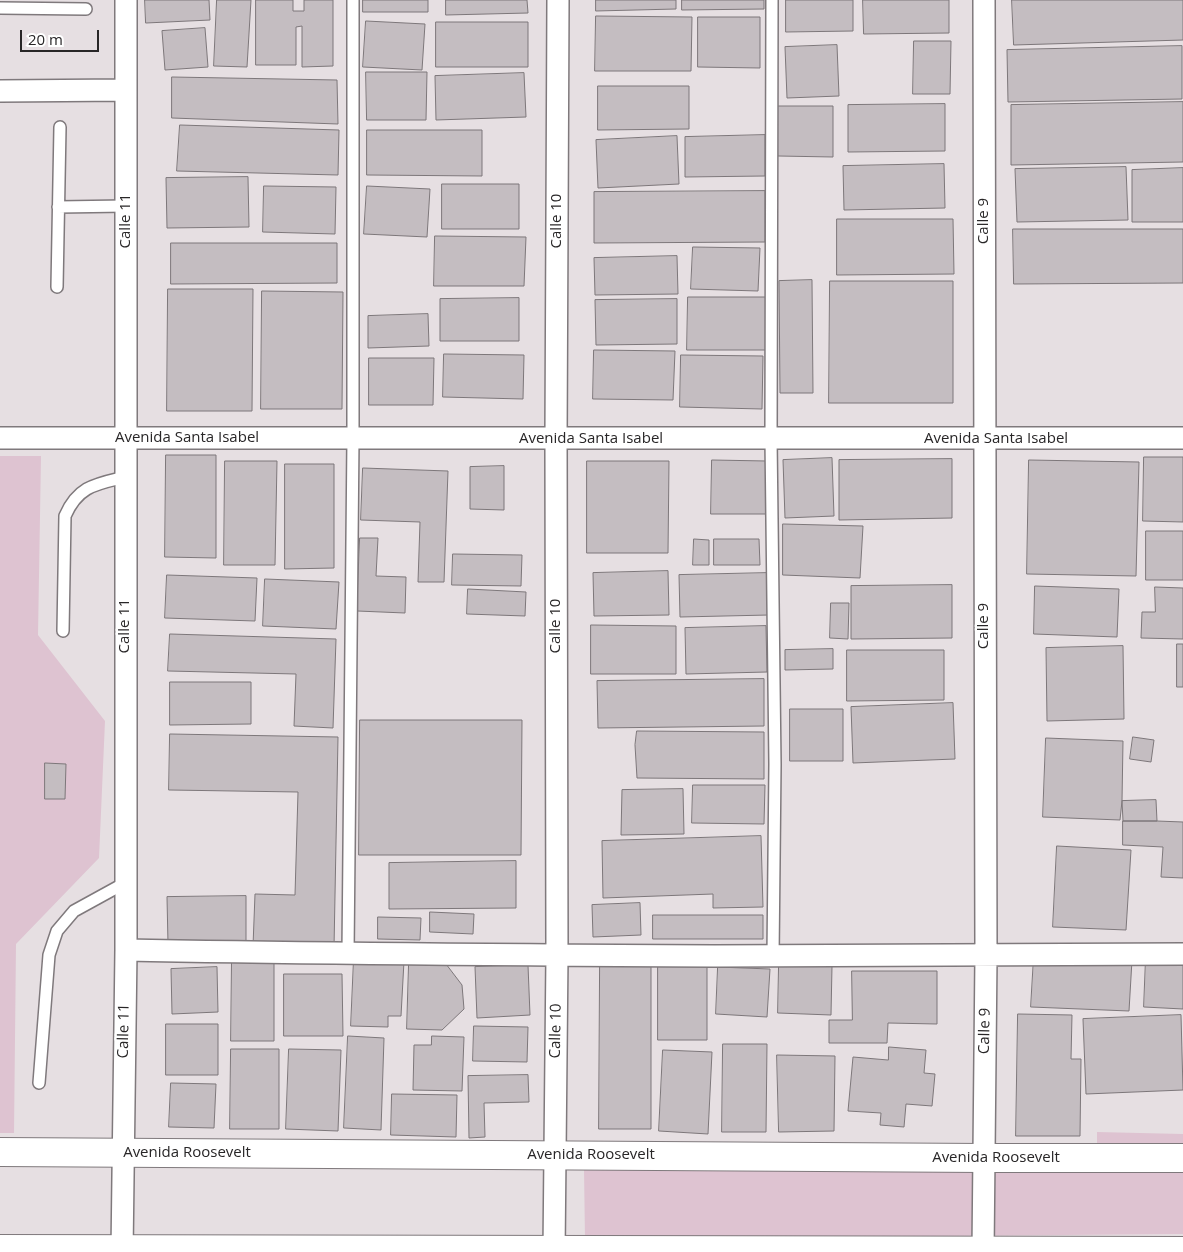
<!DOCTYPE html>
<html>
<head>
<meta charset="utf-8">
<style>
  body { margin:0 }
  #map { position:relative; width:1183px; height:1252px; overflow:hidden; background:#e6dfe2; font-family:"Open Sans",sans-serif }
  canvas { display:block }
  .scale { position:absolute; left:20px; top:30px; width:79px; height:22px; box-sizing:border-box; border:2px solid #282627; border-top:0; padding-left:6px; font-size:15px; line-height:18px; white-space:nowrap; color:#282627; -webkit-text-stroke:4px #fff; paint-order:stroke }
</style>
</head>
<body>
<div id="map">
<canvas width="1183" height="1252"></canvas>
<div class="scale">20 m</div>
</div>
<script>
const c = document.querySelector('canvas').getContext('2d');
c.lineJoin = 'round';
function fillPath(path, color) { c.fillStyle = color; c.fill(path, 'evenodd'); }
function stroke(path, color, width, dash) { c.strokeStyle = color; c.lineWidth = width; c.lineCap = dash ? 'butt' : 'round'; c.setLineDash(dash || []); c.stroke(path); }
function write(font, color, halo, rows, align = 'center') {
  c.font = font + ' "Open Sans",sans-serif'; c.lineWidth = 4.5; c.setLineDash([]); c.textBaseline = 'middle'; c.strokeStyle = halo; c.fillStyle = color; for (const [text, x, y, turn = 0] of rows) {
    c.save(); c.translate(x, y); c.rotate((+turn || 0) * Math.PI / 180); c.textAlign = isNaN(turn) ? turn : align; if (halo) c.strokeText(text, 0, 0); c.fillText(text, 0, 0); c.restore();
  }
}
fillPath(new Path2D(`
  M0,456H41L38,635L105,721L99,858L16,944L14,1133H0Z
  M1097,1132L1183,1134V1234L585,1239L584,1169H1097Z`), '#dec3d1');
const building = new Path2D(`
  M145,0H209L210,20L146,23Z
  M217,0H251L247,67L214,66Z
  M256,0H293V11H304V0H333V66L302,67V26L296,27V65H256Z
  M363,0H428V12H363Z
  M446,0H527L528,13L446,15Z
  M596,0H676V9L596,11Z
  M682,0H764V9L682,10Z
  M786,0H853V31L786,32Z
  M863,0H949V33L864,34Z
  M1012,0H1183V40L1014,45Z
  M596,16L692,17L691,71H595Z
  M698,17H760V68L698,67Z
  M366,21L425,24L422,70L363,67Z
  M436,22H528V67H436Z
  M205,28L208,67L165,70L162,31Z
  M914,41H951L950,94H913Z
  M837,45L839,96L787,98L785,47Z
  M1182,46V99L1008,102L1007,50Z
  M366,72H427L426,120H367Z
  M524,73L526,117L436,120L435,76Z
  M172,77L337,80L338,124L172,118Z
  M598,86H689V129L598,130Z
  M1183,102V162L1011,165V105Z
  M945,104V151L848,152V105Z
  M777,106H833V157L778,156Z
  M180,125L339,130L338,175L177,171Z
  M367,130H482V176L367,175Z
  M765,135V176L685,177V137Z
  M677,136L679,184L598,188L596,140Z
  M944,164L945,208L844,210L843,166Z
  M1126,167L1128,220L1017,222L1015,169Z
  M1183,168V222H1132V170Z
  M248,177L249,227L167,228L166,178Z
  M442,184H519V229H442Z
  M264,186L336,187L335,234L263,232Z
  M367,186L430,189L427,237L364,234Z
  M765,191V242L594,243V192Z
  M837,219H953L954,274L837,275Z
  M1013,229H1183V283L1014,284Z
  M435,236L526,237L524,286H434Z
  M171,243H337V283L171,284Z
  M693,247L760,248L758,291L691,289Z
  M677,256L678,294L595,295L594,258Z
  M812,280L813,393H780L779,281Z
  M830,281H953V403H829Z
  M168,289H253L252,411H167Z
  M262,291L343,292L342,409H261Z
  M688,297H766V350H687Z
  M519,298V341H440V299Z
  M677,299V344L596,345L595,300Z
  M428,314L429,346L368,348V316Z
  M594,350L675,351L673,400L593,399Z
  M444,354L524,355L523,399L443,397Z
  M681,355L763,356L762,409L680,407Z
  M369,358H434L433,405H369Z
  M166,455H216V558L165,557Z
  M1144,457H1183V522L1143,521Z
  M832,458L834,516L785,518L783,460Z
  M952,459V518L839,520V460Z
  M712,460L767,461L766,514H711Z
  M1029,460L1139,462L1136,576L1027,574Z
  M225,461H277L275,565H224Z
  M587,461H669L668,553H587Z
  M285,464H334V568L285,569Z
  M504,466V510L470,509V467Z
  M363,468L448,471L444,582H418L420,522L361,520Z
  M783,524L863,526L860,578L783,575Z
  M1146,531H1183V580H1146Z
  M360,538H378L376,576L406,577L405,613L357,611Z
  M694,539L709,540V565H693Z
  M714,539H759L760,565H714Z
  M453,554L522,555L521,586L452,585Z
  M668,571L669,615L594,616L593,573Z
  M768,573L769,615L680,617L679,575Z
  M167,575L257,578L255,621L165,618Z
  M265,579L339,582L336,629L263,626Z
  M952,585V638L851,639V586Z
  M1035,586L1119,589L1117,637L1034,634Z
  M1155,587L1183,588V639L1141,638L1142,612H1155Z
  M468,589L526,592L525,616L467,614Z
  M831,603H849L848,639L830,638Z
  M591,625L676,626V674H591Z
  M766,626L767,672L686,674L685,628Z
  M170,634L336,639L333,728L294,726L296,674L168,671Z
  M1177,644H1183V687H1177Z
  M1123,646L1124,719L1047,721L1046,648Z
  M833,649V669L785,670V650Z
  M847,650H944V700L847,701Z
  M764,679V726L598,728L597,681Z
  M170,682H251V724L170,725Z
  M953,703L955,759L853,763L851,707Z
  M790,709H843V761H790Z
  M360,720H522L521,855H359Z
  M637,731L764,732V779L637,778L635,745Z
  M170,734L338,737L334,948L253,946L255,894L295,895L298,792L169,790Z
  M1133,737L1154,740L1151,762L1130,759Z
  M1046,738L1123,741L1122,801L1120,820L1043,817Z
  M45,763L66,764L65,799H45Z
  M693,785H765L764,824L692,823Z
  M683,789L684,834L621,835L622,790Z
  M1156,800L1157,821H1123L1122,801Z
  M1123,821H1157L1183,822V878L1161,877L1163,847L1123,845Z
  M761,836L763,907L713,908V894L603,898L602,841Z
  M1057,846L1131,850L1126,930L1053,927Z
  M516,861V908L389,909V863Z
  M246,896V943L168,944L167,897Z
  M640,903L641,935L593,937L592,905Z
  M430,912L474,914L473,934L430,932Z
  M653,915H763V939H653Z
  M378,917L421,918L420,940L378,939Z
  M232,955H274V1041H231Z
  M1034,956L1132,960L1129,1011L1031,1007Z
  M1146,957L1183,958V1009L1144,1007Z
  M354,958L404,961L401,1016H388V1027L351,1026Z
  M658,958H707V1040H658Z
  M409,963L446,964L462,985L464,1009L442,1030L407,1029Z
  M779,964L832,966L831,1015L778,1013Z
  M528,965L530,1015L477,1018L475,967Z
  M600,966H651V1129H599Z
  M217,967L218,1012L172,1014L171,969Z
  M718,967L770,969L767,1017L716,1014Z
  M852,971H937V1024L888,1023L887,1043H829V1020H852Z
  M284,974H342L343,1036H284Z
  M1018,1014L1072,1015L1071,1059H1081L1080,1136H1016Z
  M1181,1015L1183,1090L1086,1094L1083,1019Z
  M166,1024H218V1075H166Z
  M474,1026L528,1027L527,1062L473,1061Z
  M348,1036L384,1038L381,1130L344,1128Z
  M432,1036L464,1037L462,1091L413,1090L414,1045H431Z
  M723,1044H767L766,1132H722Z
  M889,1047L926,1050L924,1073L935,1074L932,1106L906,1104L904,1127L880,1125L881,1113L848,1111L853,1057L888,1060Z
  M231,1049H279V1129H230Z
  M289,1049L341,1050L338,1131L286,1129Z
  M663,1050L712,1052L708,1134L659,1131Z
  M777,1055L835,1056L834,1131L779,1132Z
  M528,1075L529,1102L484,1103L485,1137L469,1138L468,1076Z
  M171,1083L216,1084L214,1128L169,1127Z
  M392,1094L457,1095L456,1137L391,1135Z`);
fillPath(building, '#c4bdc1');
stroke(building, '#7d777a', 1);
const lane = new Path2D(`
  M772,0L771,439L775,764L773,956
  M0,8L86,9
  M58,207L126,206
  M57,287L60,127
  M63,631L65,516C78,486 96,484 125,477
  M348,953L353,438V0
  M39,1083L49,955L57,931L74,911L125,883`);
const street = new Path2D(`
  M0,91L126,90
  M0,438H1183
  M126,950C322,954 519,955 715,956C871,956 1027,955 1183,954
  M122,1252L126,950V0
  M554,1252L557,955L556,439L558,0
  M983,1252L986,956L984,0`);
const secondary = new Path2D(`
  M0,1152L984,1158H1183
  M0,1249L1183,1251`);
stroke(lane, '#7f797c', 14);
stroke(street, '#7f797c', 24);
stroke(secondary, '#7f797c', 30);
stroke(lane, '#fff', 11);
stroke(street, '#fff', 21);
stroke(secondary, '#fff', 28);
write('15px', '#282627', '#fff', [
  ["Calle 11",126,221,-90],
  ["Calle 10",557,221,-90],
  ["Calle 9",984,221,-90],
  ["Avenida Santa Isabel",187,438],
  ["Avenida Santa Isabel",591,439],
  ["Avenida Santa Isabel",996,439],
  ["Calle 11",125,626,-90],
  ["Calle 10",556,626,-90],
  ["Calle 9",984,626,-90],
  ["Calle 11",124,1031,-89],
  ["Calle 10",556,1031,-89],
  ["Calle 9",985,1031,-89],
  ["Avenida Roosevelt",187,1153],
  ["Avenida Roosevelt",591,1155],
  ["Avenida Roosevelt",996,1158]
]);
</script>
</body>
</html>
